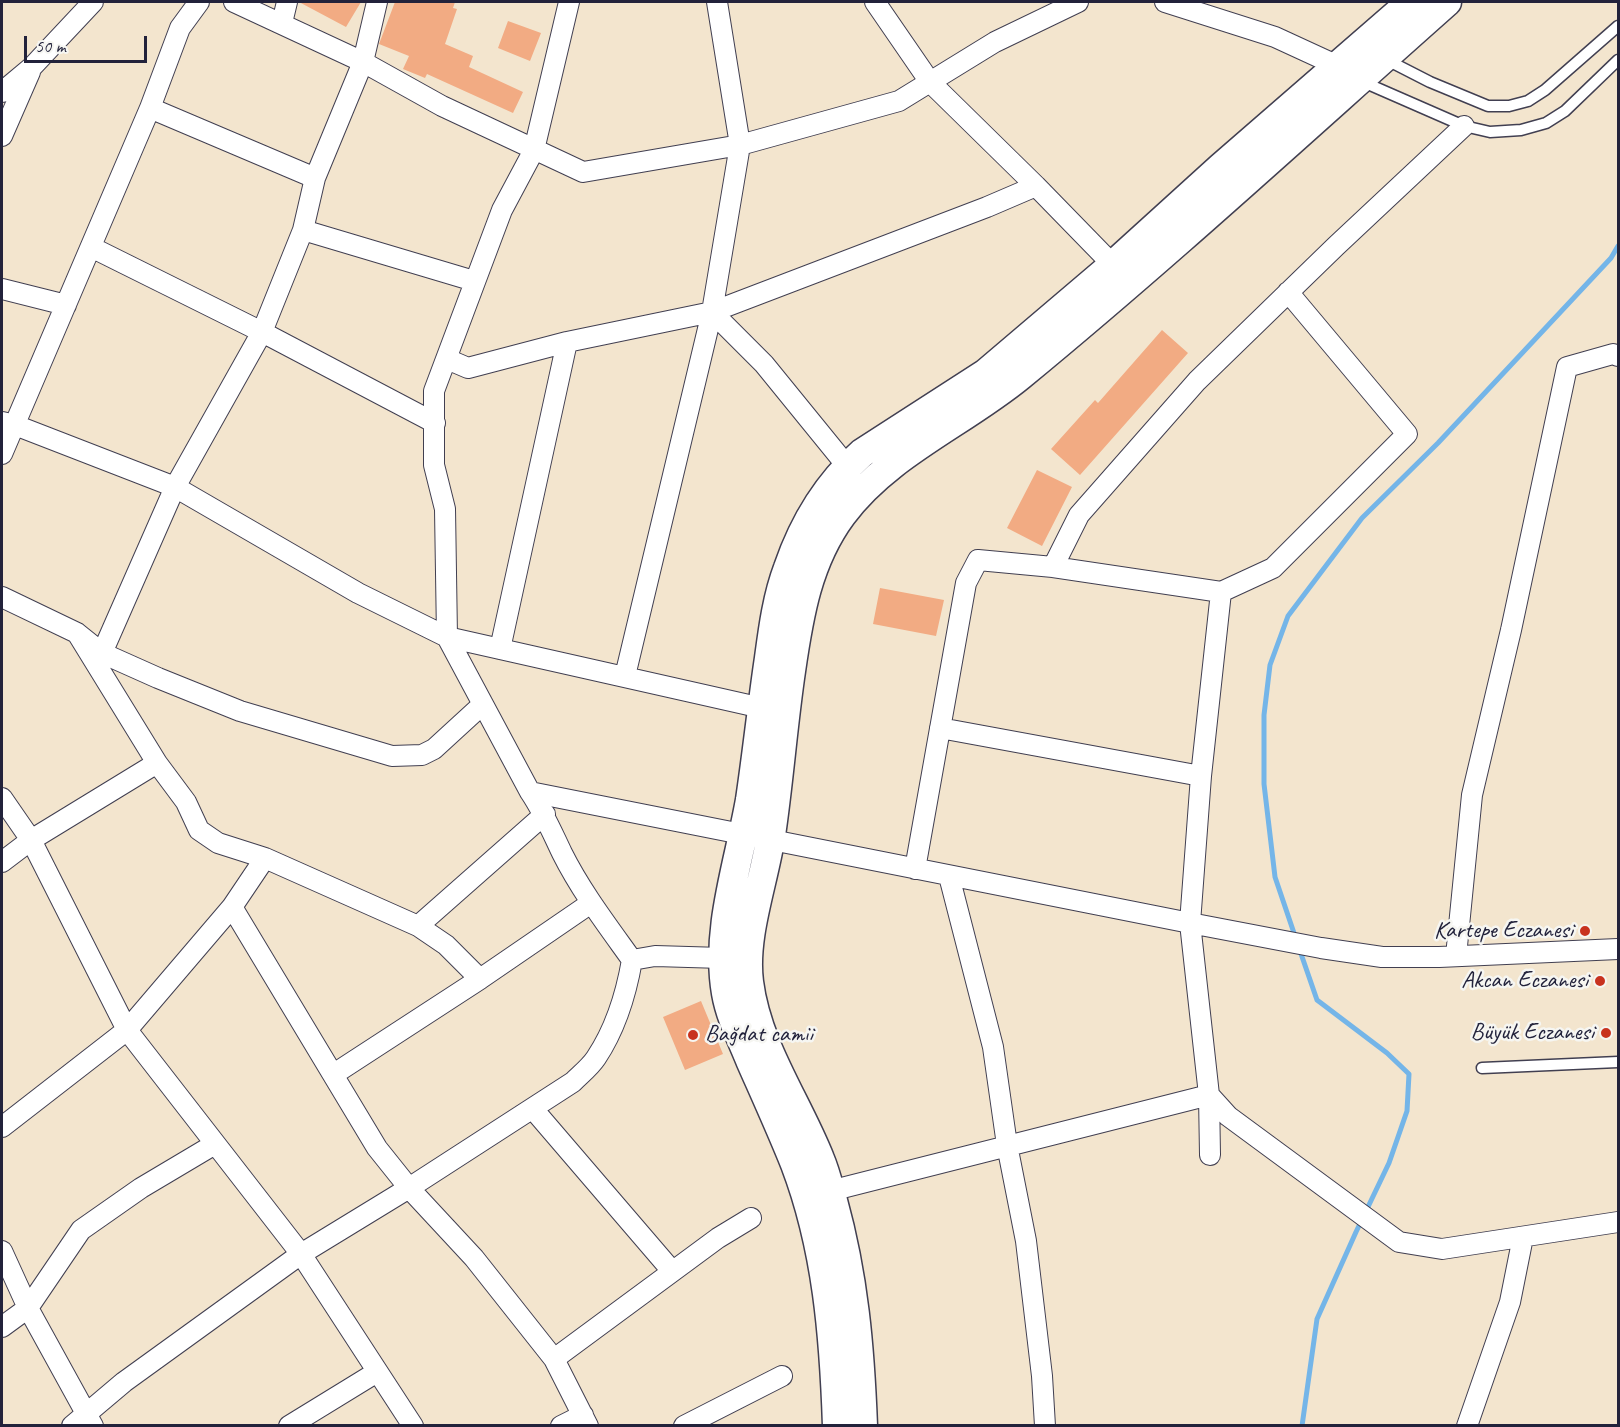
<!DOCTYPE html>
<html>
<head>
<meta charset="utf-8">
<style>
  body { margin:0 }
  #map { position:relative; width:1620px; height:1427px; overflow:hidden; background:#f3e5ce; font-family:Caveat,sans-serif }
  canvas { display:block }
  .frame { position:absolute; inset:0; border:3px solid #22223b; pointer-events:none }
  .scale { position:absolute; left:24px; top:36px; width:123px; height:27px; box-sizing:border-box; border:3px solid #22223b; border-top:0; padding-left:8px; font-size:18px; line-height:21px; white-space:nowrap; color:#22223b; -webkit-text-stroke:4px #f6f6f2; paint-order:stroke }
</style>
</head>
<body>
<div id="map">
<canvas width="1620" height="1427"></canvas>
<div class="frame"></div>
<div class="scale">50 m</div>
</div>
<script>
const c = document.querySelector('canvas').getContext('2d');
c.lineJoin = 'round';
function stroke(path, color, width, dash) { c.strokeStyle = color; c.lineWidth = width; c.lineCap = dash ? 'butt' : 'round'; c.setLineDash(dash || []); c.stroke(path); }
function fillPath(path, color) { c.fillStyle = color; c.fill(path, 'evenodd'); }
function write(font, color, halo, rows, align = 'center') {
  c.font = font + ' Caveat,sans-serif'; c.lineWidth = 5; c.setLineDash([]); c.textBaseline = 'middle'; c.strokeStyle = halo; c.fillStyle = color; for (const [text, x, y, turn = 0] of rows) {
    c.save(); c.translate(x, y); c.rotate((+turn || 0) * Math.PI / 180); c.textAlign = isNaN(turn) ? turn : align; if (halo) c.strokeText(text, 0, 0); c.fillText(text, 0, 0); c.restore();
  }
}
stroke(new Path2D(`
  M1296,939L1275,877L1264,784V715L1270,665L1288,616L1362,518L1438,443L1611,258L1618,246
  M1299,948L1317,1000L1387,1053L1409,1074L1407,1111L1389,1163L1356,1232L1317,1319L1302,1426`), '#74b5e8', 5);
fillPath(new Path2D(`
  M299,2H361L346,27Z
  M395,2H455L453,8L457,9L445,44L473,56L469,67L523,92L513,113L427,74L425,78L403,69L409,56L379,44Z
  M508,21L541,33L530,61L498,48Z
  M1162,330L1188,353L1080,475L1051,449L1095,400L1098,403Z
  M1037,470L1072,487L1042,546L1007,528Z
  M880,588L944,600L936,636L873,624Z
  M701,1001L723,1054L685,1070L663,1017Z`), '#f2ab83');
const service = new Path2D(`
  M1387,60L1430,82L1488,106H1509L1528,101L1545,90L1618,26
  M1361,81L1464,126L1490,132L1521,130L1546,123L1565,111L1618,60
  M1482,1068L1618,1062`);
const minor = new Path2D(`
  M234,2L363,62L442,106L583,172L740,145L899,101L995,42L1078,2
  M569,2L534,150L502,210L434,391V465L445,509L447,637L530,792C544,813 551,830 562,853C581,891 607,925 632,960L655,956L722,958
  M717,2L740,145L712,312L764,364L847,466
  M875,2L930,82L1036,186L1113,265
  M1165,2L1275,37L1338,66
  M282,23L287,2
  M2,92L32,67L93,2
  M150,108L315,178
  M2,136L30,72
  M303,230L474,281
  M91,247L262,332L435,423
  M2,289L66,305
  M447,359L468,368L567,342L712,312L987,207L1036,186
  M2,422L15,425L175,487L358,593L447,637L762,708
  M2,454L150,108L180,28L199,2
  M1053,567L1079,515L1197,381L1336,246L1464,126
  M1221,592L1273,568L1407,434L1288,292
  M2,597L77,633L102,653L158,678L240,711L392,756L422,755L434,749L482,705
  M77,633L157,763L186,802L199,830L218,843L265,858L418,926L446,945L480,979
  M500,649L567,342
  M102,653L175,487L262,332L303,230L315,178L363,62L377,2
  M625,676L712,312
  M940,728L1201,776
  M530,792L1190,923L1321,948L1382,957H1439L1618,949
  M2,798L31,840L127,1030L301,1254L413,1426
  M2,862L31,840L157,763
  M949,876L993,1047L1007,1145L1026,1241L1042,1376L1045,1426
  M232,907L377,1148L409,1188L474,1258L554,1359L588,1426
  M418,926L545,814
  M1456,956L1472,795L1511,630L1567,367L1613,354L1618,356
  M334,1074L480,979L591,903
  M1209,1095L1228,1116L1399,1242L1442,1249L1618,1222
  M1209,1095L1210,1155
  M533,1109L672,1271
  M2,1127L127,1030L232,907L265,858
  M830,1191L1209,1095L1190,923L1201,776L1221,592L1053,567L978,560L966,583L915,869
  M2,1251L28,1308L93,1426
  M2,1327L28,1308L81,1230L141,1188L215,1144
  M554,1359L718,1238L751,1218
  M72,1426L124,1382L301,1254L409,1188L573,1082C581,1074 590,1067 596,1058C616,1028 626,995 632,960
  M289,1426L377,1372
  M561,1426L583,1415
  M684,1426L782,1376
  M1467,1426L1510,1302L1523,1237`);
const secondary = new Path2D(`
  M837,1426C834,1336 827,1248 795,1164C781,1129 765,1094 750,1060C741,1038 730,1016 726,993C715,929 739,863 750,800C757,753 762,705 769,658C773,628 777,597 788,568C803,524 827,484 862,453L986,373L1113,265L1221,167L1411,2
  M863,1426C860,1347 854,1277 833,1201C829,1187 826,1173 820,1159C797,1101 757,1046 749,982C743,935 764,882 771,835C779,781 783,725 791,671C799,615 808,561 842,515C887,454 963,423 1020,376C1166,256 1306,127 1447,2`);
stroke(service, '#413f51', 13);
stroke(minor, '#413f51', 22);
stroke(secondary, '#413f51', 31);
stroke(service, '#fff', 10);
stroke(minor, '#fff', 20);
stroke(secondary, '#fff', 28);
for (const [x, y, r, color] of [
  [1585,931,6,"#c8321e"],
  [1600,981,6,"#c8321e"],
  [1606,1033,6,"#c8321e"],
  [693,1035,6,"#c8321e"]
]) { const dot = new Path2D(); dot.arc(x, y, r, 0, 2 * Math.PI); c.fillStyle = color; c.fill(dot); stroke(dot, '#f6f6f2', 2); }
write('24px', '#22223b', '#f6f6f2', [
  ["Kartepe Eczanesi",1573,931],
  ["Akcan Eczanesi",1588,981],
  ["Büyük Eczanesi",1594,1033],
  ["Bağdat camii",705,1035,"left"]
], 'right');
</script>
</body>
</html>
